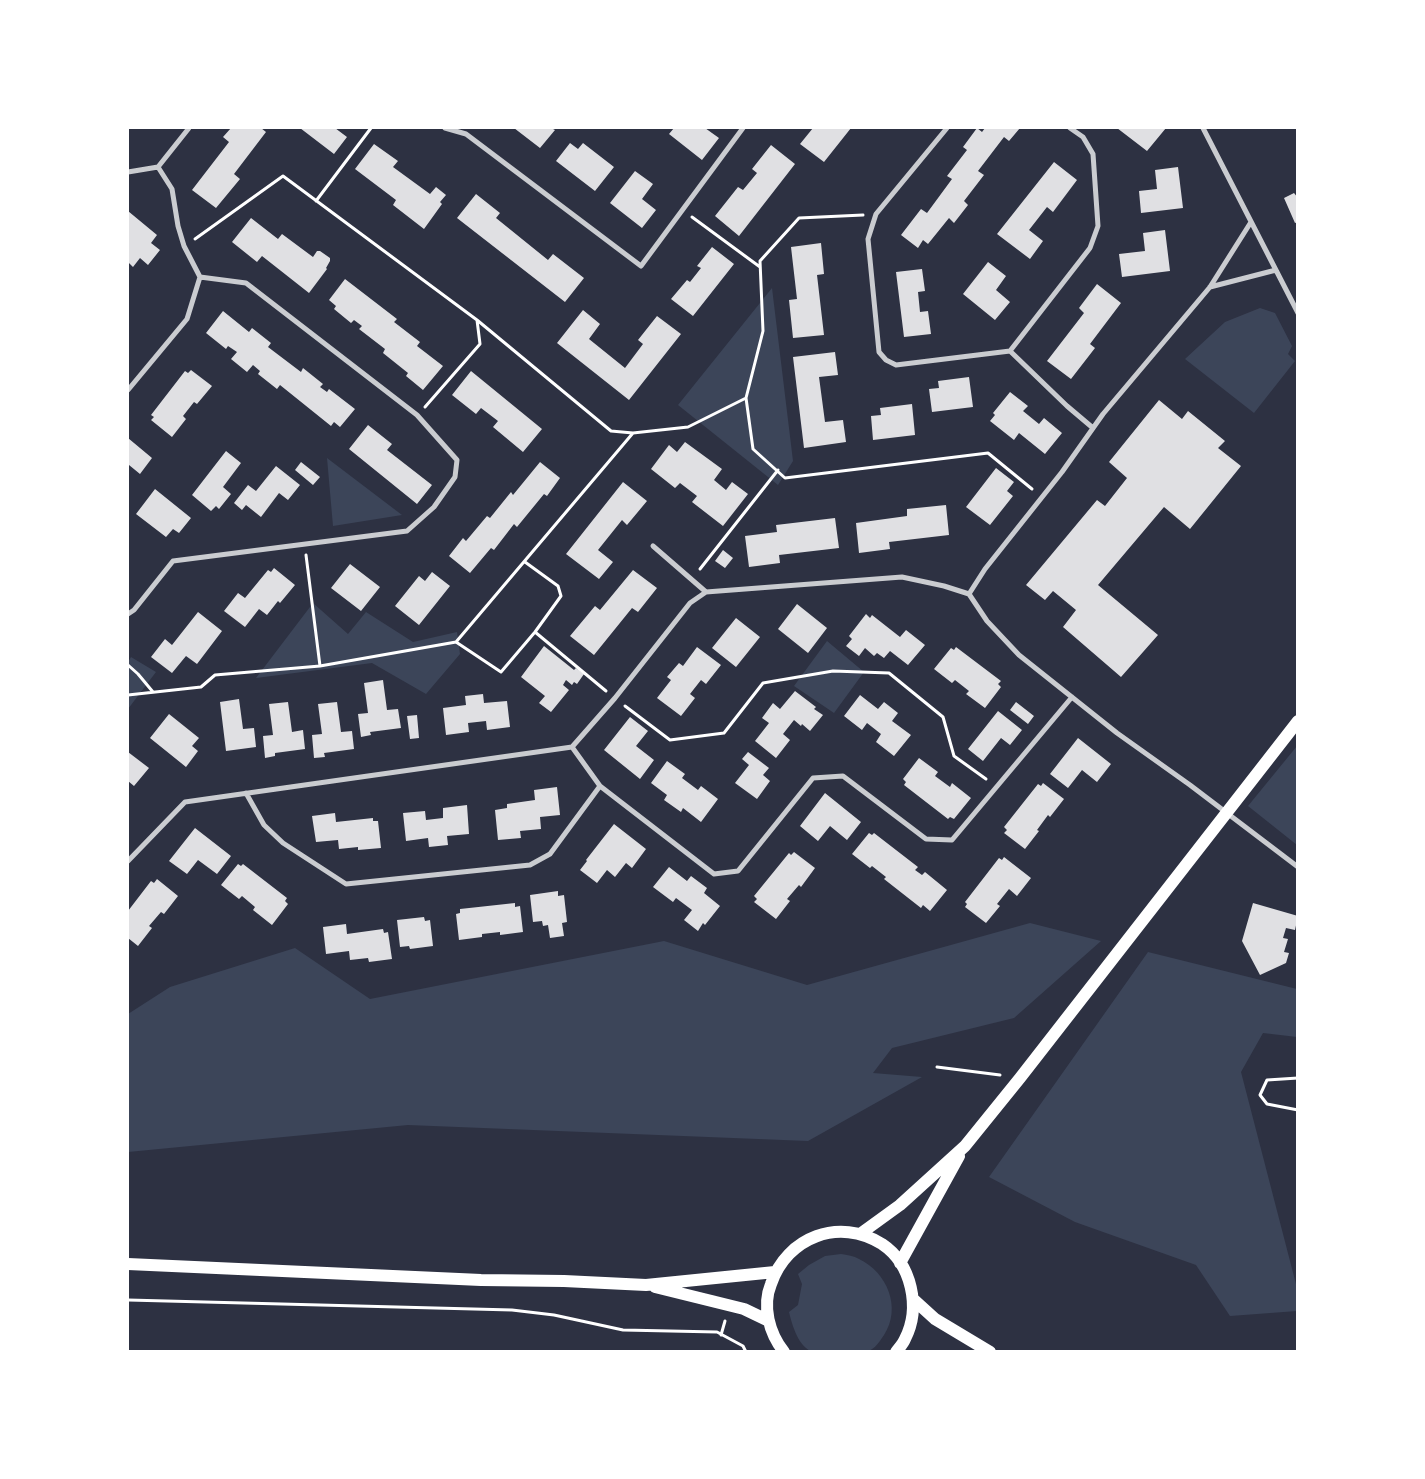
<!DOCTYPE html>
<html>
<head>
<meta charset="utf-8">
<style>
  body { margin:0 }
  #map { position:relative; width:1425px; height:1479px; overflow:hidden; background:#2d3142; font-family:Lato,sans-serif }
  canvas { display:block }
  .frame { position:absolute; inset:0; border:129px solid #fff; pointer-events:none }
</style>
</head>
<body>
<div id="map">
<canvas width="1425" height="1479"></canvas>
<div class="frame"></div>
</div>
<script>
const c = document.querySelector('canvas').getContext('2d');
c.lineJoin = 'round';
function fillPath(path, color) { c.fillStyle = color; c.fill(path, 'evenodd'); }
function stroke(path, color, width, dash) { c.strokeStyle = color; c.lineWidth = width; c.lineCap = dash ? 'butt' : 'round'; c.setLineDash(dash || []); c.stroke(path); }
fillPath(new Path2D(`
  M772,288L793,461L778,485L678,405Z
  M1260,308L1275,313L1292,346L1288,354L1295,361L1254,413L1185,359L1225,322Z
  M327,458L402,515L333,526Z
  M313,603L348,634L366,612L413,642L457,632L460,654L426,694L372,663L256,678Z
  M827,641L864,672L834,713L794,686Z
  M131,657L156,672L128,709V662Z
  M1297,746V845L1248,806Z
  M1030,923L1101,941L1014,1018L892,1048L873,1073L922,1077L808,1141L408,1125L128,1152V1014L170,987L295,948L370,999L664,941L807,985Z
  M1148,952L1297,989V1037L1263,1033L1241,1072L1297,1288V1311L1230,1316L1196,1265L1075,1222L989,1177Z
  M841,1254C847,1255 854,1256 859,1259C887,1272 902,1308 884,1335C880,1341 875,1349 868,1351C862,1353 848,1352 841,1352C833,1352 823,1353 814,1352C799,1349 792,1325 789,1312L798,1305L802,1284L798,1274L809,1265L825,1256Z`), '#3c4559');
fillPath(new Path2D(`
  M231,128H261L266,132L234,174L240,179L216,208L192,190L229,142L223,137Z
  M300,128H335L347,137L334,154Z
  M514,128H551L555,130L540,148Z
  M674,128H705L719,138L702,160L669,134Z
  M813,128H851L824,162L800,144Z
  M977,128L982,132L985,128H1020L1009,141L1004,137L978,171L984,175L964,201L968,205L954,223L949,218L928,244L923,240L918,248L901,235L921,209L927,213L952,179L947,176L967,150L963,147Z
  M1117,128H1166L1147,151Z
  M570,143L578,149L583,143L614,167L595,191L556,161Z
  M374,144L398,161L393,167L430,194L436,187L446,195L440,202L442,204L424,229L393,205L396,200L355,169Z
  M771,145L795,164L739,236L715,216L738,187L743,190L757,173L752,169Z
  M1054,162L1077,180L1053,212L1047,207L1029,230L1043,241L1030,259L997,234Z
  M1178,167L1183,208L1141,213L1139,191L1157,189L1155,170Z
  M635,171L653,184L642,199L656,210L642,228L610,203Z
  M1294,193L1298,198V222L1295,223L1284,198Z
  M476,194L500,213L496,218L548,260L553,254L584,278L565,302L457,218Z
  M128,211L157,235L151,243L160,250L148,265L140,258L133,267L128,262Z
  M251,218L278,239L282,234L313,257L317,251H320L330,258V261L326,268L327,269L309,293L262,256L257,262L232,242Z
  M1165,230L1170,271L1122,277L1119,254L1145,251L1143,233Z
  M821,243L824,274L817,275L824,335L793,338L789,300L797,299L791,247Z
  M712,247L734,264L693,316L671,299L687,280L690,282L701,268L697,266Z
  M988,262L1006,276L996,290L1010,302L995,320L963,294Z
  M922,269L925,291L918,292L920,312L928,311L931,334L904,337L896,272Z
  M345,279L397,319L394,322L420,342L417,346L443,366L423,390L406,376L408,373L383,353L385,349L359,329L362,326L354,320L351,323L334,309L336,306L329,300Z
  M1097,284L1121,303L1090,344L1095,348L1071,379L1047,361L1084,313L1079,308Z
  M583,310L600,324L589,339L625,368L643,344L638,340L657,316L681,334L629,400L557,343Z
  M223,311L249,332L252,328L271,343L268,347L301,372L303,368L323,384L320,387L327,392L329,389L355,409L340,427L334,422L331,426L280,385L277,389L258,374L260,371L253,365L247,372L231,359L237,352L228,346L226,349L206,333Z
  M835,352L838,375L819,377L825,422L843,420L846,442L804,448L793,357Z
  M191,370L212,386L197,404L194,402L183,416L186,419L172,437L151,420L154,417L151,415L185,371L188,373Z
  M471,371L542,429L523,452L493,427L498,421L481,408L476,414L452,395Z
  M969,377L973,407L932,412L929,389L939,388L938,381Z
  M1010,392L1028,406L1023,411L1039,424L1044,418L1062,433L1045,454L1019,433L1014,440L990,421L995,415L993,413Z
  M1159,400L1182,419L1188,411L1225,441L1218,448L1241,466L1190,529L1164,507L1098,585L1158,635L1121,677L1063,627L1076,610L1053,591L1045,600L1026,585L1097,500L1105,506L1127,478L1109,462Z
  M912,404L915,435L873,440L871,416L881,415L880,408Z
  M368,425L392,444L387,450L432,485L417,504L349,449Z
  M128,438L152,458L140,474L129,465L128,467Z
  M685,442L722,469L714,480L726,490L732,482L748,494L723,526L692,502L697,496L680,483L675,488L651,469L669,445L677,452Z
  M226,451L241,463L223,487L231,494L219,509L216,506L211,511L192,495Z
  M301,462L320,477L313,485L295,470Z
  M540,462L560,478L547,496L544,494L517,527L514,524L494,550L491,548L470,573L449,556L463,538L466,541L487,516L490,518L511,492L513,495Z
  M276,466L300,485L288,500L279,493L261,517L246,505L242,510L234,503L248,485L256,491Z
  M996,468L1014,482L1007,491L1013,496L990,525L966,507Z
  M623,482L647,501L627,525L622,520L598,550L613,562L599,579L566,554Z
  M155,489L191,518L179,533L173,529L166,537L136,514Z
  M946,505L949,535L889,542L890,549L859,553L856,523L907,516V509Z
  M835,518L839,548L779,555L780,563L749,567L745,536L777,532L776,525Z
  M723,550L733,558L725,568L715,561Z
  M350,564L380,587L361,611L331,588Z
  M274,568L295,585L280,603L278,601L267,615L259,609L245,627L224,611L238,593L245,598L268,570L271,572Z
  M633,570L657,588L638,612L632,608L594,655L570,636L595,606L600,610Z
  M432,572L450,586L419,625L395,606L419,576L425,581Z
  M797,604L827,628L808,653L778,629Z
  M198,612L222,631L197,664L186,656L172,673L151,657L165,639L172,645Z
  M866,614L870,618L872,615L900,637L906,630L925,645L908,665L890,651L884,658L877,653L874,656L865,648L859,656L846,646L852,639L849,636Z
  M736,618L760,637L736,667L712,648Z
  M544,646L574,670L576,668L584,674L577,684L574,682L572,685L566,680L563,685L569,690L551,712L539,703L545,696L521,677Z
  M697,647L721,665L706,684L701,680L690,694L695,698L681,716L657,698L671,680L667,677L679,663L683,666Z
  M956,647L1001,681L998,684L1001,687L985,708L966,694L969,691L955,680L952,683L934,669L951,648L954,650Z
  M383,680L387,710L398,709L401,728L370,732L371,735L361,737L358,714L368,713L364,683Z
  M795,691L816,707L814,709L823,715L810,731L802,724L801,726L794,720L783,734L790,740L776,758L755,741L769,723L762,718L773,703L780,709Z
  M483,694L484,703L507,701L510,727L487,730L486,721L468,723L469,732L446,735L443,708L466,705L465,696Z
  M860,695L878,709L884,702L898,713L892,721L911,735L894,756L876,742L881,734L867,723L862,730L844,716Z
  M239,699L243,729L254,728L256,747L226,751L220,702Z
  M288,702L292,732L303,730L305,749L275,753V756L265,758L263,736L273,735L269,704Z
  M337,702L341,732L352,731L354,749L324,753L325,757L314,758L312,735L322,734L318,704Z
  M1016,702L1034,716L1028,724L1010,710Z
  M998,711L1022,730L1010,745L1001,738L983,761L968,749Z
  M169,714L199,738L192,746L198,751L186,767L150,738Z
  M417,715L419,738L410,739L407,716Z
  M630,717L648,731L636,746L654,760L640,779L604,750Z
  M1078,738L1111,764L1097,782L1082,770L1068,788L1050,774Z
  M128,752L149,768L134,786L128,781Z
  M748,752L769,768L763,775L770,781L757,799L735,783L749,765L742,759Z
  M919,758L938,772L935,776L950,787L952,783L971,798L954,819L950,817L948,819L904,785L906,782L903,779Z
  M667,761L685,774L682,778L698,790L701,786L718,799L701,822L683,808L681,812L664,800L667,795L651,783Z
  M1043,783L1064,799L1050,817L1048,815L1037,830L1039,831L1025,849L1004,833L1007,830L1004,827L1038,784L1041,786Z
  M557,787L560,815L540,817L541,829L520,831L521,838L498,840L495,810L507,808V804L535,800L534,790Z
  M825,793L861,822L847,840L830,826L818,841L800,826Z
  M467,805L469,834L447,836L448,845L429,847L428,838L406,841L403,813L425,811L426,820L443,818V808Z
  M335,813L336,822L373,818V821H378L381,848L358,850V847L339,849L338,840L316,842L312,816Z
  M614,824L646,849L632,868L626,863L615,877L607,870L597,883L580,870L587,861L586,860Z
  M195,828L231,856L217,874L198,860L187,874L169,861Z
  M869,833L872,835L874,833L918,867L915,870L922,875L925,872L947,890L930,911L923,905L921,908L884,879L886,877L872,866L870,868L852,854Z
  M794,852L815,868L801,887L799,885L787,899L790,901L776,919L754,902L757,899L754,896L789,853L791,855Z
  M1004,857L1031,878L1017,896L1009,889L997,904L1000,906L986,923L965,907L967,904L965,902L999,858L1002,860Z
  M238,864L241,866L243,864L287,898L285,901L288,904L272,925L253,910L255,907L242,896L239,899L221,885Z
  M669,867L687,881L691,876L707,888L704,893L720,906L705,925L703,923L698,931L684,920L692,910L676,898L673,902L653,887Z
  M157,879L178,896L164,914L161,912L149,926L152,928L138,946L128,938V911L151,881L154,883Z
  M558,891V896L564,895L567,922L562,923L564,936L550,938L548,925L543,926L542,921L533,922L530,895Z
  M515,903V907L520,906L523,932L500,935V932L482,934V937L459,940L456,914L460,913V909Z
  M1253,903L1298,916L1295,930L1286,928L1283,938L1288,939L1284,952L1289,953L1286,963L1260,975L1242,941Z
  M424,917L425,921L430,920L433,946L410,949L409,946L400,947L397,920Z
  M346,924L347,934L383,929L384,933L388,932L392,959L369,962L368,958L350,960L349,951L326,954L323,927Z`), '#e0e0e3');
stroke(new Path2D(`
  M316,201L371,128
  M863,215L799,218L760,261L763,331L746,398L753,449L785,478L988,453L1032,489
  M692,217L760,267
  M195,239L283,176L477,320L611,431L633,433L688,427L746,398
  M425,407L480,344L477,320
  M306,555L320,666
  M700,569L778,470
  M535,632L606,691
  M456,642L501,672L535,632L561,596L558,586L525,562
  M128,665L138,674L153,692
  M128,695L201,687L215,675L320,666L456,642L633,433
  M625,706L670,740L724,733L763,683L833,671L889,673L943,717L954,756L986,779
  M937,1067L1000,1075
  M1298,1078L1267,1080L1260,1095L1267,1104L1298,1110
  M128,1300L512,1310L554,1315L623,1330L717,1332L743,1346L746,1352
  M721,1335L725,1321`), '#fff', 3);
stroke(new Path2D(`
  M445,128L466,134L641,266L743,128
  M947,128L876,214L868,239L879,352L886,360L896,365L1010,351L1067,406L1093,428
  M1203,128L1298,313
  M128,172L158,167L189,128
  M1251,222L1210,287L1103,414L1062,472L985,569L969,594L987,621L1019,655L1117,733L1190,785L1298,867
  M1210,287L1276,270
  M1010,351L1090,248L1098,226L1093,154L1083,137L1070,128
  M128,390L187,319L200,277L184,246L178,226L172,189L158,167
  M653,546L706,592
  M128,614L134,610L173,561L407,531L434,507L455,477L457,460L417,415L246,283L200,277
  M572,747L600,786L714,874L738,871L813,778L843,776L926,839L952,840L1072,697
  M246,793L264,825L283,843L346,884L530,865L550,854L600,786
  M128,861L185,802L572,747L615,698L690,603L706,592L902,577L944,586L969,594`), '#caccd0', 5);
stroke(new Path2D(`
  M860,1234L900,1205L965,1146L1020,1078L1298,721
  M900,1263L959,1156
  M128,1264L481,1280L564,1281L646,1285L775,1272
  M655,1287L744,1309L769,1321
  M913,1299L935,1319L990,1352
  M784,1352C769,1333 762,1306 771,1284C787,1237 839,1217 882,1244C912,1264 921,1308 905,1339C903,1344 899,1348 896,1352`), '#fff', 12);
</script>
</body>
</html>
